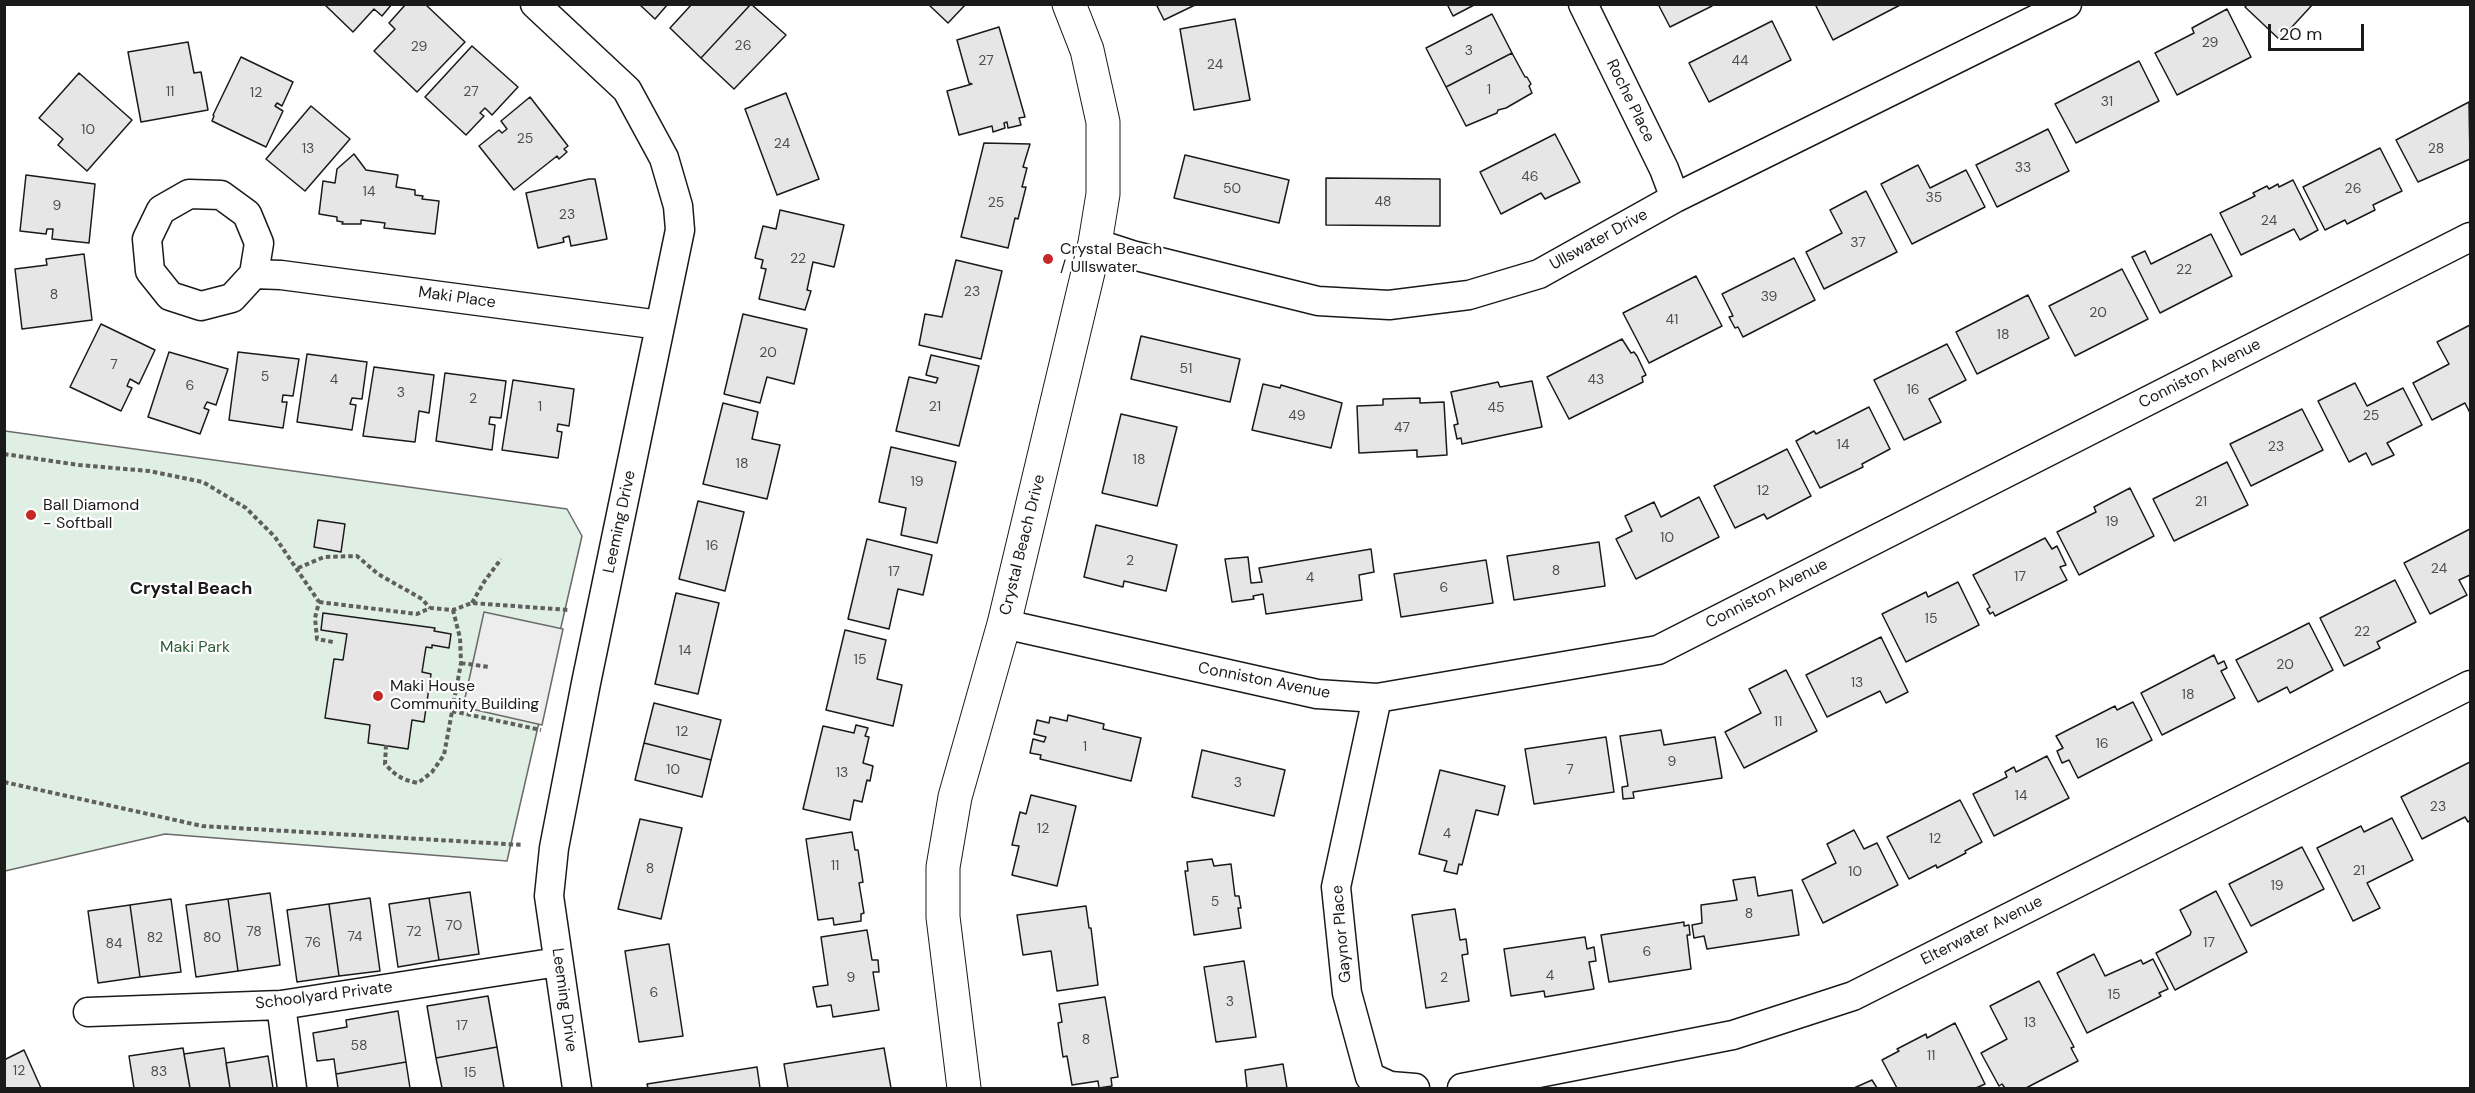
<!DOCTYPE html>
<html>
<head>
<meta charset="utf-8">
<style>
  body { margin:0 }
  #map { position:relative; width:2475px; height:1093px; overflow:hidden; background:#fff; font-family:"DM Sans",sans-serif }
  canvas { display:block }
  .frame { position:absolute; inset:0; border:6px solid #1a1a1a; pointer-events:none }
  .scale { position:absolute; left:2268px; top:24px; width:96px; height:27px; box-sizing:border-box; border:3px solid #1a1a1a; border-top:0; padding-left:8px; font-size:18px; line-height:21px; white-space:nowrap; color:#1a1a1a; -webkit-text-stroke:4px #fff; paint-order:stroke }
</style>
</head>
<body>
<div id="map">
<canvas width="2475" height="1093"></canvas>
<div class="frame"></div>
<div class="scale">20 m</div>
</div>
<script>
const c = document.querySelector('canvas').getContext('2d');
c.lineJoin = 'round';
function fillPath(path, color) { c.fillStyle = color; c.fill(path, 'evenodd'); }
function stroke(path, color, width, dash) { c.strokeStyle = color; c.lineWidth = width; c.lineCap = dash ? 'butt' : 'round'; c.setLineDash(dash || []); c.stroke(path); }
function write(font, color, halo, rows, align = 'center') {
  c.font = font + ' "DM Sans",sans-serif'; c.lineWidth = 4.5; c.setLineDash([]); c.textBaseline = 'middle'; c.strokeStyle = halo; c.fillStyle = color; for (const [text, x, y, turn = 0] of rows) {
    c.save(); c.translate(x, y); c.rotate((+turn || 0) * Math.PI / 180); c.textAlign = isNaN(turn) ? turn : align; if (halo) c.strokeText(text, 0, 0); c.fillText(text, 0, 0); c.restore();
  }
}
const green = new Path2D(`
  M5,431L567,509L582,536L507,861L165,834L5,871Z`);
fillPath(green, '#e0efe3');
stroke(green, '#6a6a6a', 1.5);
const parking = new Path2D(`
  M484,612L563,629L542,725L463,707Z`);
fillPath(parking, '#ededed');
stroke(parking, '#6a6a6a', 1.5);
const building = new Path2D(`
  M324,4H392L382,16L374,9L353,32Z
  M406,4H425L465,42L417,92L374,51L395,29L389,23Z
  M639,4H668L655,19Z
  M692,4H751L701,58L670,28Z
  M751,4L786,35L734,89L701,58Z
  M928,4H966L948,23Z
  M1156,4H1194L1195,5L1164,20Z
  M1447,4H1476L1453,16Z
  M1658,4H1711L1712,6L1670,27Z
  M1815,4H1902L1833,40Z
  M2248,4H2313L2280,40L2245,7Z
  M2227,9L2251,57L2177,95L2155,53L2194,33L2192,28Z
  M1492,14L1512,53L1446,87L1426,48Z
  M1235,19L1250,100L1194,110L1180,29Z
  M1772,21L1791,60L1709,102L1689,63Z
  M999,27L1025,117L1019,118L1021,125L1008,128L1007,122L1004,123L1005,128L993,132L992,126L959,135L947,91L972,84L969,83L957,40Z
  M188,42L194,73L201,72L208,110L141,122L128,52Z
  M472,46L518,87L492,115L485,108L480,113L484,116L466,135L425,97Z
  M1512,53L1525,77H1527L1531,84L1529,86L1532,93L1506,108L1498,110L1497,113L1466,126L1446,87Z
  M241,57L293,82L282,106L277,103L275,106L283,111L266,147L212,121L214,116L213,115Z
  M2139,61L2159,101L2076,143L2055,104Z
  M79,73L132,120L87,171L58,145L63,139L39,118Z
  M786,93L819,179L777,195L745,109Z
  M530,97L568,146L564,149L567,152L559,159L557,156L514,190L479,146L499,130L502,133L507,129L501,121Z
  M2469,102L2470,159L2418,182L2396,140Z
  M311,106L350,139L305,191L266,159Z
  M2048,129L2069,171L1997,207L1976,165Z
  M1555,134L1580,182L1545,199L1541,193L1501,214L1480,172Z
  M984,143L1030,144L1023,167L1027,168L1022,187H1026L1018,219L1015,218L1008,248L961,237Z
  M2380,148L2402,191L2373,205L2375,210L2347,224L2345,220L2325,230L2303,187Z
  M354,154L366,170L398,175L396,187L415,190V195L423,196L422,199L439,201L435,234L384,228L385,223L361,220V224H342L343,222L337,221V217L319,214L323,181L335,183L337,169Z
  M1185,155L1289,180L1279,223L1174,198Z
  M1918,165L1930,188L1966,170L1985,207L1912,244L1881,184Z
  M26,175L95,184L89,243L52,239L53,229H47L46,234L20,231Z
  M1326,178L1440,179V226L1326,225Z
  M589,179H595L607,239L571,246L569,236L563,238L564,242L538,248L526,193Z
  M2293,180L2318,230L2300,240L2294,229L2241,255L2220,213L2255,196L2253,193L2267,186L2269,189L2278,184L2279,187Z
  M1866,191L1897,252L1824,289L1806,252L1842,233L1830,210Z
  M780,210L844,225L834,267L813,262L807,290L811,291L805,310L759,299L766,269L761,268L763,260L755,258L763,226L776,229Z
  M2211,234L2232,276L2160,313L2132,257L2145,251L2151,264Z
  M84,254L92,320L22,329L15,269L47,265L46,259Z
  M1794,258L1815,300L1743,337L1738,327L1735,328L1729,317L1733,316L1722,294Z
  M956,260L1002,271L981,359L919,345L925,314L942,317Z
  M2122,269L2148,319L2075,356L2049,306Z
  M1696,276L1722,326L1649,363L1623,313Z
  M2028,295L2049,338L1977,374L1956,332Z
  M743,314L807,329L794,384L767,377L760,403L724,394Z
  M101,324L155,350L139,384L130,379L127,386L132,388L121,411L70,387Z
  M2470,325V413L2465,403L2432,420L2413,383L2449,364L2437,342Z
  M1141,336L1240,359L1230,402L1131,379Z
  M1622,339L1631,353L1634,352L1637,356L1646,375L1642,377L1643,382L1569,419L1547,377Z
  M1947,344L1966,380L1929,399L1941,422L1904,440L1874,380Z
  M169,352L228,369L216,405L207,402L204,408L209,410L200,434L148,417Z
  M238,352L299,359L293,396L283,395L282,402H287L283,428L229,420Z
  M307,354L367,362L362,399L352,398L350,404L356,405L352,430L297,422Z
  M931,355L979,366L959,446L896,431L909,377L936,383L938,378L926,375Z
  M374,367L434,375L429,413L419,411L415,442L363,436Z
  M445,373L506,381L501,418L490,417L489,424L495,425L492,450L436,441Z
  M513,380L574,389L569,426L558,424L557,431L562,432L558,458L502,450Z
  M1532,381L1542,427L1462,444L1461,438L1457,439L1454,425L1458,424L1451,392L1498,382L1500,387Z
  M2355,383L2367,406L2403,388L2422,425L2387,443L2394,455L2372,465L2366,453L2349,462L2318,401Z
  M1263,384L1280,388L1281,385L1342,403L1331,448L1252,430Z
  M1420,398V403L1444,402L1447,455L1417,457V450L1359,453L1357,406L1383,405V399Z
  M723,403L758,412L752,439L780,445L767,499L703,484Z
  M1869,407L1890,449L1862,464L1863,467L1820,488L1796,441L1814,431L1816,434Z
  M2302,409L2323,450L2251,486L2230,444Z
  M1121,414L1177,427L1157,506L1102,493Z
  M891,447L956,462L937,543L901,535L906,508L879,502Z
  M1787,449L1811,496L1767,519L1764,514L1735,528L1714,486Z
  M2227,462L2248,505L2174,541L2153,499Z
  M2130,488L2154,536L2079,575L2057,532L2096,512L2094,507Z
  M1699,497L1719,537L1636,579L1616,539L1632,531L1625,516L1654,502L1661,517Z
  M698,501L744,512L725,591L679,579Z
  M318,520L345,524L341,552L314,547Z
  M1096,525L1177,545L1166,591L1124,581L1123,587L1084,577Z
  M2470,529V575L2459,580L2467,595L2430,614L2404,563Z
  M2045,538L2052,549L2057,546L2066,565L2060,567L2067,580L1995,616L1993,612L1990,614L1987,609L1990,607L1973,575Z
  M867,539L932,555L923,595L898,589L889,629L848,619Z
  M1599,542L1605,586L1514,600L1507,556Z
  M1371,549L1374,572L1359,575L1362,600L1266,614L1263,594L1253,596L1254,599L1232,602L1225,559L1248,557L1251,583L1262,582L1259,568Z
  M1486,560L1493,603L1401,617L1394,574Z
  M2395,580L2416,622L2377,642L2380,648L2344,666L2320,618Z
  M1958,582L1979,625L1906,662L1882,614L1926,592L1928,597Z
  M676,593L719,603L698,694L655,684Z
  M323,613L435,628L434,631L451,634L449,648L432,645V648L426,647L422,672L431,674L424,722L412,720L408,749L368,743L370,725L325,718L334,659L343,660L347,634L321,630Z
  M2309,623L2333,670L2290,693L2287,687L2258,702L2236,660Z
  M845,630L886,640L877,679L902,685L893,726L826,710Z
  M1881,637L1908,692L1886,703L1880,691L1827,717L1806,675Z
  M2214,655L2218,664L2224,661L2227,668L2221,671L2235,698L2162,735L2141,693Z
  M1786,670L1817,731L1744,768L1725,732L1761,713L1749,689Z
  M2133,702L2152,740L2078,778L2069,760L2062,763L2057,751L2063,748L2056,736L2115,706L2117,710Z
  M654,703L721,720L711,760L644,743Z
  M1068,715L1104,724L1103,729L1141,738L1131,781L1040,759L1041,755L1030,753L1033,739L1044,742L1046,737L1034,734L1037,720L1049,723L1050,717L1067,721Z
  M856,725L868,728L865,736L869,737L863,763L873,766L870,781L867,780L862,802L854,800L850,820L803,809L823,726L854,733Z
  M1661,730L1664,745L1715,737L1722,778L1633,792L1634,798L1623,799L1622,787L1628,786L1620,736Z
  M1606,737L1614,792L1534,804L1525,749Z
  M644,743L711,760L702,797L635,780Z
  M1202,750L1285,770L1274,816L1192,797Z
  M2047,756L2069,798L1994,836L1973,794L2007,777L2005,772L2014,767L2016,772Z
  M2470,762V820L2468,822L2465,817L2422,839L2401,797Z
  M1440,770L1505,786L1498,815L1476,810L1462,865L1459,864L1457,874L1444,871L1447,861L1419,854Z
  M1031,795L1076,806L1057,886L1012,875L1019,846L1012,845L1020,812L1026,814Z
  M1960,800L1982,842L1965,851L1966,853L1937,868L1936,865L1909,879L1887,837Z
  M2392,818L2413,860L2367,883L2380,908L2353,921L2317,848L2361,826L2364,832Z
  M640,819L682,828L661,919L618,909Z
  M1854,830L1864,849L1877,843L1898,885L1823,923L1802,880L1836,863L1827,844Z
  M852,832L855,850H858L863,882L859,883L864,913L861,914V921L834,925L833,918L818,920L806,839Z
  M2302,847L2324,889L2251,926L2229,884Z
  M1212,859L1214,866L1231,864L1235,896H1239L1241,908H1238L1241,928L1194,935L1185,871H1188L1187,862Z
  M1755,877L1758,896L1792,890L1799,935L1707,949L1704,936L1694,938L1692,925L1702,923L1701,905L1737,900L1733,880Z
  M2216,891L2247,952L2175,990L2156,953L2190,935L2191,932L2180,910Z
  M470,892L479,954L439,960L429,898Z
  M270,893L280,965L238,971L228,899Z
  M370,898L380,971L339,976L329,904Z
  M429,898L439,960L398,967L389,904Z
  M171,899L181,972L140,977L130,905Z
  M228,899L238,971L196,977L186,905Z
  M329,904L339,976L297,982L287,910Z
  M130,905L140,977L98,983L88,911Z
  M1086,906L1089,928H1091L1098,985L1057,991L1051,951L1023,955L1017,915Z
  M1455,909L1460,940L1466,939L1468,954L1462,955L1469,1001L1426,1008L1412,915Z
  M1684,922V926L1689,925L1690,935H1687L1691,969L1609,982L1601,935Z
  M867,930L872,960H878L879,972H873L879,1010L833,1017L831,1005L817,1007L813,987L828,985L821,937Z
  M1585,937L1587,949L1594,947L1596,961L1589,962L1594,989L1545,997L1544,991L1511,996L1504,949Z
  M669,944L683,1036L639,1042L625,951Z
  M2094,954L2105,976L2141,960L2143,964L2153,959L2168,989L2159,993L2161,996L2087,1033L2057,973Z
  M1244,961L1256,1037L1216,1042L1204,967Z
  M2039,981L2074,1047L2071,1048L2078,1061L2026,1088H2005L2002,1084L1999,1086L1981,1053L2007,1039L1990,1006Z
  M488,996L497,1047L436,1058L427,1006Z
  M1105,997L1118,1077L1111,1078L1112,1086L1099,1088L1098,1081L1072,1085L1067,1056L1063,1057L1058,1023L1062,1022L1059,1004Z
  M398,1011L406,1062L336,1074L334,1059L317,1061L313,1033L347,1027L346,1020Z
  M1955,1023L1985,1084L1976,1088H1897L1882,1060L1899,1051L1897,1049L1926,1034L1927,1038Z
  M497,1047L504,1088H442L436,1058Z
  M183,1048L190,1088H134L129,1056Z
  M224,1048L230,1088H190L184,1054Z
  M884,1048L891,1088H788L784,1064Z
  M24,1050L41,1088H4V1060Z
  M268,1056L273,1088H230L226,1063Z
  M406,1062L410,1088H334H338L336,1074Z
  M1283,1064L1287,1088H1247L1245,1070Z
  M757,1067L760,1088H648L647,1084Z
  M1872,1080L1877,1088H1854Z`);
fillPath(building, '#e6e6e6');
stroke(building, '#1a1a1a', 1.5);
const minor = new Path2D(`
  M535,4L627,90L664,158L678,206L680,230L586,683L554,848L549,896L577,1088
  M1583,4L1664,169L1675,198
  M1095,243L1132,255L1318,301L1389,305L1469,295L1539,274L1675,198L2067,4
  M254,274L259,243L247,214L221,195L189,194L161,210L147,239L150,271L170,296L201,306L232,298L254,274L281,275L660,325
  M1004,624L1317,694L1377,698L1658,650L2470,237
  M1377,698L1336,887L1347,993L1370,1077L1390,1086L1415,1088
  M281,1005L292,1088
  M88,1012L281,1005L558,962
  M1462,1088L1733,1035L1853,996L2470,685`);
const tertiary = new Path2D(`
  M964,1088L943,917V867L955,797L1004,624L1095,243L1103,194V122L1087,50L1069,4`);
stroke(minor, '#1a1a1a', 31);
stroke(tertiary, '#1a1a1a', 35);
stroke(new Path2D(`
  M4,454L79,465L149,471L203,482L246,508L275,537L319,602L315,618L317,639L333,642
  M298,568L324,557L357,556L378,574L422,599L430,608
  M319,602L417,614L430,608L453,610L472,603L569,610
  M472,603L484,582L501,559
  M461,663L489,667
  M452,711L541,730
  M386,745L385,764C395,775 402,780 418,783L432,772L444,755L461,663L460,638L453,610
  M4,782L202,826L523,845`), '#5f5f5f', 4, [4.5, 3]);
stroke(minor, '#fff', 28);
stroke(tertiary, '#fff', 33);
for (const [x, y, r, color] of [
  [1048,259,6,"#c62828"],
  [31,515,6,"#c62828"],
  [378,696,6,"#c62828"]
]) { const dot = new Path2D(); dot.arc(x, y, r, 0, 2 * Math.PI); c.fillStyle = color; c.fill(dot); stroke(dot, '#fff', 2); }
write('14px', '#4d4d4d', null, [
  ["29",2210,43],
  ["26",743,46],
  ["29",419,47],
  ["3",1469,51],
  ["27",986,61],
  ["44",1740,61],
  ["24",1215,65],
  ["1",1489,90],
  ["11",170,92],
  ["27",471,92],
  ["12",256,93],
  ["31",2107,102],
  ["10",88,130],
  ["25",525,139],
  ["24",782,144],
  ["13",308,149],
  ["28",2436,149],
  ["33",2023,168],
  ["46",1530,177],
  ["50",1232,189],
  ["26",2353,189],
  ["14",369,192],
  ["35",1934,198],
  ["48",1383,202],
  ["25",996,203],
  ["9",57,206],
  ["23",567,215],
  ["24",2269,221],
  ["37",1858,243],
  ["22",798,259],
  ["22",2184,270],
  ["23",972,292],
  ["8",54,295],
  ["39",1769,297],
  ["20",2098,313],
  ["41",1672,320],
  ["18",2003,335],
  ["20",768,353],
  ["7",114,365],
  ["51",1186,369],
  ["5",265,377],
  ["4",334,380],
  ["43",1596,380],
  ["6",190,386],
  ["16",1913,390],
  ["3",401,393],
  ["2",473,399],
  ["1",540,407],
  ["21",935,407],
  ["45",1496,408],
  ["49",1297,416],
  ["25",2371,416],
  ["47",1402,428],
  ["14",1843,445],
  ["23",2276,447],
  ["18",1139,460],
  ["18",742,464],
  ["19",917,482],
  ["12",1763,491],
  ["21",2201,502],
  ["19",2112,522],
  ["10",1667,538],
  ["16",712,546],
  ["2",1130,561],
  ["24",2439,569],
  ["8",1556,571],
  ["17",894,572],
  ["17",2020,577],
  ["4",1310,578],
  ["6",1444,588],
  ["15",1931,619],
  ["22",2362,632],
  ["14",685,651],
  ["15",860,660],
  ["20",2285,665],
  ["13",1857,683],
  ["18",2188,695],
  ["11",1778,722],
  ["12",682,732],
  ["16",2102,744],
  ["1",1085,747],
  ["9",1672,762],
  ["10",673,770],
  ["7",1570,770],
  ["13",842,773],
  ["3",1238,783],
  ["14",2021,796],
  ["23",2438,807],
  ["12",1043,829],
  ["4",1447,834],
  ["12",1935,839],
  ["11",835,866],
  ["8",650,869],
  ["21",2359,871],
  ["10",1855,872],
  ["19",2277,886],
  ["5",1215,902],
  ["8",1749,914],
  ["70",454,926],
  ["78",254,932],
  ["72",414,932],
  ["74",355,937],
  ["82",155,938],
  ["80",212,938],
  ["76",313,943],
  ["17",2209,943],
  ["84",114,944],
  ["6",1647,952],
  ["4",1550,976],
  ["9",851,978],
  ["2",1444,978],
  ["6",654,993],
  ["15",2114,995],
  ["3",1230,1002],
  ["13",2030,1023],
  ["17",462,1026],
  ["8",1086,1040],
  ["58",359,1046],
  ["11",1931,1056],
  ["12",19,1071],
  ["83",159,1072],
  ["15",470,1073]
]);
write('16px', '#1a1a1a', '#fff', [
  ["Roche Place",1630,101,64],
  ["Ullswater Drive",1599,240,-29],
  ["Maki Place",457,298,8],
  ["Conniston Avenue",2200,374,-27],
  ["Leeming Drive",620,522,-78],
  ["Crystal Beach Drive",1023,545,-76],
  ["Conniston Avenue",1767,594,-27],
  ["Conniston Avenue",1264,681,11],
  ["Elterwater Avenue",1982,931,-27],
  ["Gaynor Place",1342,934,-95],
  ["Schoolyard Private",324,996,-7],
  ["Leeming Drive",564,1000,82]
]);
write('16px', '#1a1a1a', '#fff', [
  ["Crystal Beach",1060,250],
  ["/ Ullswater",1060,268],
  ["Ball Diamond",43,506],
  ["- Softball",43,524],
  ["Maki House",390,687],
  ["Community Building",390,705]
], 'left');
write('16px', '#2b5a34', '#fff', [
  ["Maki Park",195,648]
]);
write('bold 18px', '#1a1a1a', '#fff', [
  ["Crystal Beach",191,589]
]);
</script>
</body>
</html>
